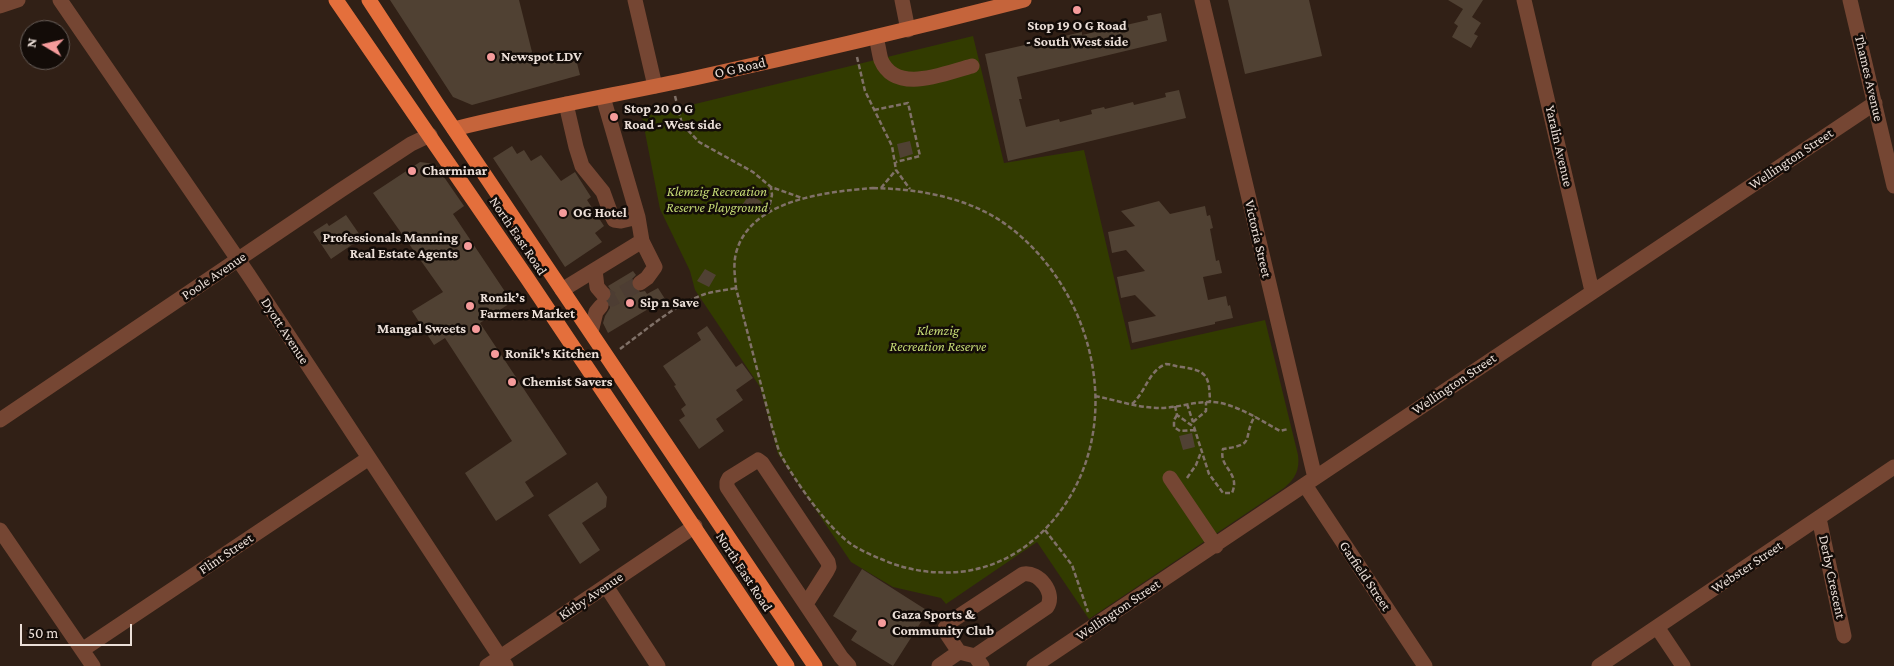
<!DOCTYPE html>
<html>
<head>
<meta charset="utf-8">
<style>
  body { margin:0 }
  #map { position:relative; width:1894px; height:666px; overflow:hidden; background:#312016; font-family:"Crimson Pro",serif }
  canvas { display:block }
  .north { position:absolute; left:20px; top:20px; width:50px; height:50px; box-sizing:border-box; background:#130c08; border:1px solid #69605b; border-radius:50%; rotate:279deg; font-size:14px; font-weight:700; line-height:20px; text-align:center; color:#ebdfd8 }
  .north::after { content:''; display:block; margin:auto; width:18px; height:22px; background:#f59b9b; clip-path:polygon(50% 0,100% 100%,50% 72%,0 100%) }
  .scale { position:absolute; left:20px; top:624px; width:112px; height:22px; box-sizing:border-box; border:2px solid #ebdfd8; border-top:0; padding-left:6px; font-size:15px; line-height:18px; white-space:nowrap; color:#ebdfd8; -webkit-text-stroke:4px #130c08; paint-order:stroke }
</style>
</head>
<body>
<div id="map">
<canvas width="1894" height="666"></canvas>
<div class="north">N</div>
<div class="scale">50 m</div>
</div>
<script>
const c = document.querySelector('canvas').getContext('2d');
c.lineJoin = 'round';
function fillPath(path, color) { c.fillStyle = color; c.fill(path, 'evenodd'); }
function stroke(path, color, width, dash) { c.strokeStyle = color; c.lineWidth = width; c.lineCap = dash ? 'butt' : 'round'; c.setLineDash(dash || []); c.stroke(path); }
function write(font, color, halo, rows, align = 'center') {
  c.font = font + ' "Crimson Pro",serif'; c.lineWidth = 5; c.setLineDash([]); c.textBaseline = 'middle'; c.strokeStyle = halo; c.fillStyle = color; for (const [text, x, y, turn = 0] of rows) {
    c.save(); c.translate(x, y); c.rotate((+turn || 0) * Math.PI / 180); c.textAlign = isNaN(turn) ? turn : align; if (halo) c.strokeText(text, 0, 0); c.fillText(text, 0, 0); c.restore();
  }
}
fillPath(new Path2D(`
  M973,36L1004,163L1084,150L1131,350L1265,320L1298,455C1300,470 1295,479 1284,488L1089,619L1037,542L946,604L941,598L893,587L851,562L778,454L760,387L695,290L690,271L660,209L642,117Z`), '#323b00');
fillPath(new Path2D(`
  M390,0H519L533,56L576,59L580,75L472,105L453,97Z
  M1228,0H1309L1322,56L1245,74Z
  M1448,0H1483L1472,17L1481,23L1474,34L1478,36L1471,48L1452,37L1458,26L1454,23L1463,9Z
  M1161,13L1167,41L1017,77L1022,99H1019L1026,127L1059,119L1060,122L1092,114L1091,110L1104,107L1105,109L1133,102L1134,105L1166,97L1165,93L1179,90L1186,118L1008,161L985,54L1082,32V35L1148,20L1147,16Z
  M910,141L913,154L900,158L897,144Z
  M512,146L517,154L524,150L531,161L541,155L561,181L575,172L591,197L587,200L604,226L595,233L602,242L565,267L493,158Z
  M420,162L435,164L464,206L453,214L512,302L480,323L567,454L525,482L534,496L496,521L465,473L512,441L445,338L434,345L412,311L443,292L373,193Z
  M750,194L762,202L754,213L742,205Z
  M1159,201L1170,214L1205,206L1207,216L1210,215L1213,228L1210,229L1216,261L1219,260L1222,273L1203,277L1208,300L1226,296L1228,306L1230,305L1233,318L1215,322V324L1132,343L1128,322L1156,316L1135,295L1121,298L1117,277L1145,271L1126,250L1112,253L1108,232L1135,226L1121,211Z
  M346,215L362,238L331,259L313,232L327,223L329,226Z
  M705,269L716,275L709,287L697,281Z
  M633,271L636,275L631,280L633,289L640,292L645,291L647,294L658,288L665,299L608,333L603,323L605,316L610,308L609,301L612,297V292L608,286Z
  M707,326L736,367L742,363L753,378L736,390L743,400L716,419L724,431L699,449L679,420L685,416L681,409L686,405L674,386L676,385L663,366L701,340L697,333Z
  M1192,433L1195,447L1183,450L1179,436Z
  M597,482L607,497L606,507L582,523L600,550L580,564L548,515Z
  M862,569L928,611L893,666L851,640L857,631L833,616Z`), '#504133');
stroke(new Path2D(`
  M603,294L612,299L640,283`), '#4d3d33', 15, [15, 8]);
stroke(new Path2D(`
  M857,57L865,91L892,146L896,170L910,189
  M675,96L682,124L699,142L753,172L771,187L802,198
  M874,110L908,103L920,156L896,162
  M873,188C921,189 973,198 1012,229C1097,296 1127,430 1055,518C1032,546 1003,565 967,571C937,575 908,571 881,559C871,555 860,550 851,544C827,527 795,481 781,455C777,448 776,439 773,431L736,288C735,276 733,265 736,253C750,199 827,192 873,188Z
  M881,188L896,170
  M768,212L772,195L771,187
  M620,349C646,330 674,305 705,294C715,291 726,290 736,288
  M1095,396C1116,400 1138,408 1160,408C1180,408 1200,399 1221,403C1242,408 1260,420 1280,431L1288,429
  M1132,404C1146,392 1148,371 1166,364C1172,364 1176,367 1182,367C1208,371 1209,376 1210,402
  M1187,404L1193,422
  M1175,406L1177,415L1194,427L1209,474L1223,493H1232C1241,472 1218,468 1223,449C1258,444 1241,439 1255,416
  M1177,415L1174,420V427L1180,431L1195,430
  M1193,422L1206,411V402
  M1187,478L1196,465L1201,452
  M1045,530L1072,565L1088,612`), '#807168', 2.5, [5, 2.5]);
stroke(new Path2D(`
  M60,0L248,274L506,666
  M635,0L655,86
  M902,0L908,30
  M1202,0L1315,478
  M1524,0L1592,291
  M1850,0L1894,186
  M0,6L18,0
  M876,37C878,44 879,53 881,60C896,95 945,73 972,66
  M566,104L576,147L582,166L603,192L611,214L614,220L621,221L638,217
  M595,270L597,287L603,294
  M640,283L647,278L655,267L642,241
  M562,290L642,241L638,217L603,97
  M591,332L596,312L601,306
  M0,420L341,190L411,144L430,135
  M1170,478L1216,546
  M1305,485L1425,666
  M1819,518L1844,636
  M0,530L93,666
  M606,586L658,666
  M806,604L827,571L829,567L828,562L762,463L758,460L729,478L727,482V487L841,657L849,666
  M1657,627L1683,666
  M82,650L369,458
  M975,656L1047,607C1056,593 1039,571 1023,574L953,620L945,628V631L959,652L975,656L982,666
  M487,666L695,526
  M939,666L959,652
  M1034,666L1875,103
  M1599,666L1894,467`), '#754633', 15);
stroke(new Path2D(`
  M454,129C534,109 615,95 695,78C805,54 915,28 1024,0`), '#c5643b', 15);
stroke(new Path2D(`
  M336,0L527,278L787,666
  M369,0L437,104L815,666`), '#e46f3c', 15);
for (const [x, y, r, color] of [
  [1077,10,5,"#f59b9b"],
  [491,57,5,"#f59b9b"],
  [614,117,5,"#f59b9b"],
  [412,171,5,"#f59b9b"],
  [563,213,5,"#f59b9b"],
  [468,246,5,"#f59b9b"],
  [630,303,5,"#f59b9b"],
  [470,306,5,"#f59b9b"],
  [476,329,5,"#f59b9b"],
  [495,354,5,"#f59b9b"],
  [512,382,5,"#f59b9b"],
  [882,623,5,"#f59b9b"]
]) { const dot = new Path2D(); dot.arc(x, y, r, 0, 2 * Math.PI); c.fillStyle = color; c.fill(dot); stroke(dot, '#130c08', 2); }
write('bold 14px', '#ebdfd8', '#130c08', [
  ["Stop 19 O G Road",1077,26,"center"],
  ["- South West side",1077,42,"center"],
  ["Newspot LDV",501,57],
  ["Stop 20 O G",624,109],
  ["Road - West side",624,125],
  ["Charminar",422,171],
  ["OG Hotel",573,213],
  ["Professionals Manning",458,238,"right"],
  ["Real Estate Agents",458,254,"right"],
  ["Ronik’s",480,298],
  ["Farmers Market",480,314],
  ["Sip n Save",640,303],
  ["Mangal Sweets",466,329,"right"],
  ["Ronik's Kitchen",505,354],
  ["Chemist Savers",522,382],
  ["Gaza Sports &",892,615],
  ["Community Club",892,631]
], 'left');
write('14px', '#ebdfd8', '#130c08', [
  ["O G Road",740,68,-13],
  ["Thames Avenue",1869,78,77],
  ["Yaralin Avenue",1559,146,77],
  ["Wellington Street",1791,159,-34],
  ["North East Road",518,236,56],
  ["Victoria Street",1258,239,77],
  ["Poole Avenue",214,276,-34],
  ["Dyott Avenue",285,331,57],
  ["Wellington Street",1454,384,-34],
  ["Flint Street",226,554,-34],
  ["Webster Street",1747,567,-34],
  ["North East Road",744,572,57],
  ["Garfield Street",1365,576,56],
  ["Derby Crescent",1832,577,78],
  ["Kirby Avenue",591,596,-34],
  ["Wellington Street",1118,610,-34]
]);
write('italic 14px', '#c5da75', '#130c08', [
  ["Klemzig Recreation",717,192],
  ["Reserve Playground",717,208],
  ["Klemzig",938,331],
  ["Recreation Reserve",938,347]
]);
</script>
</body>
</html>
